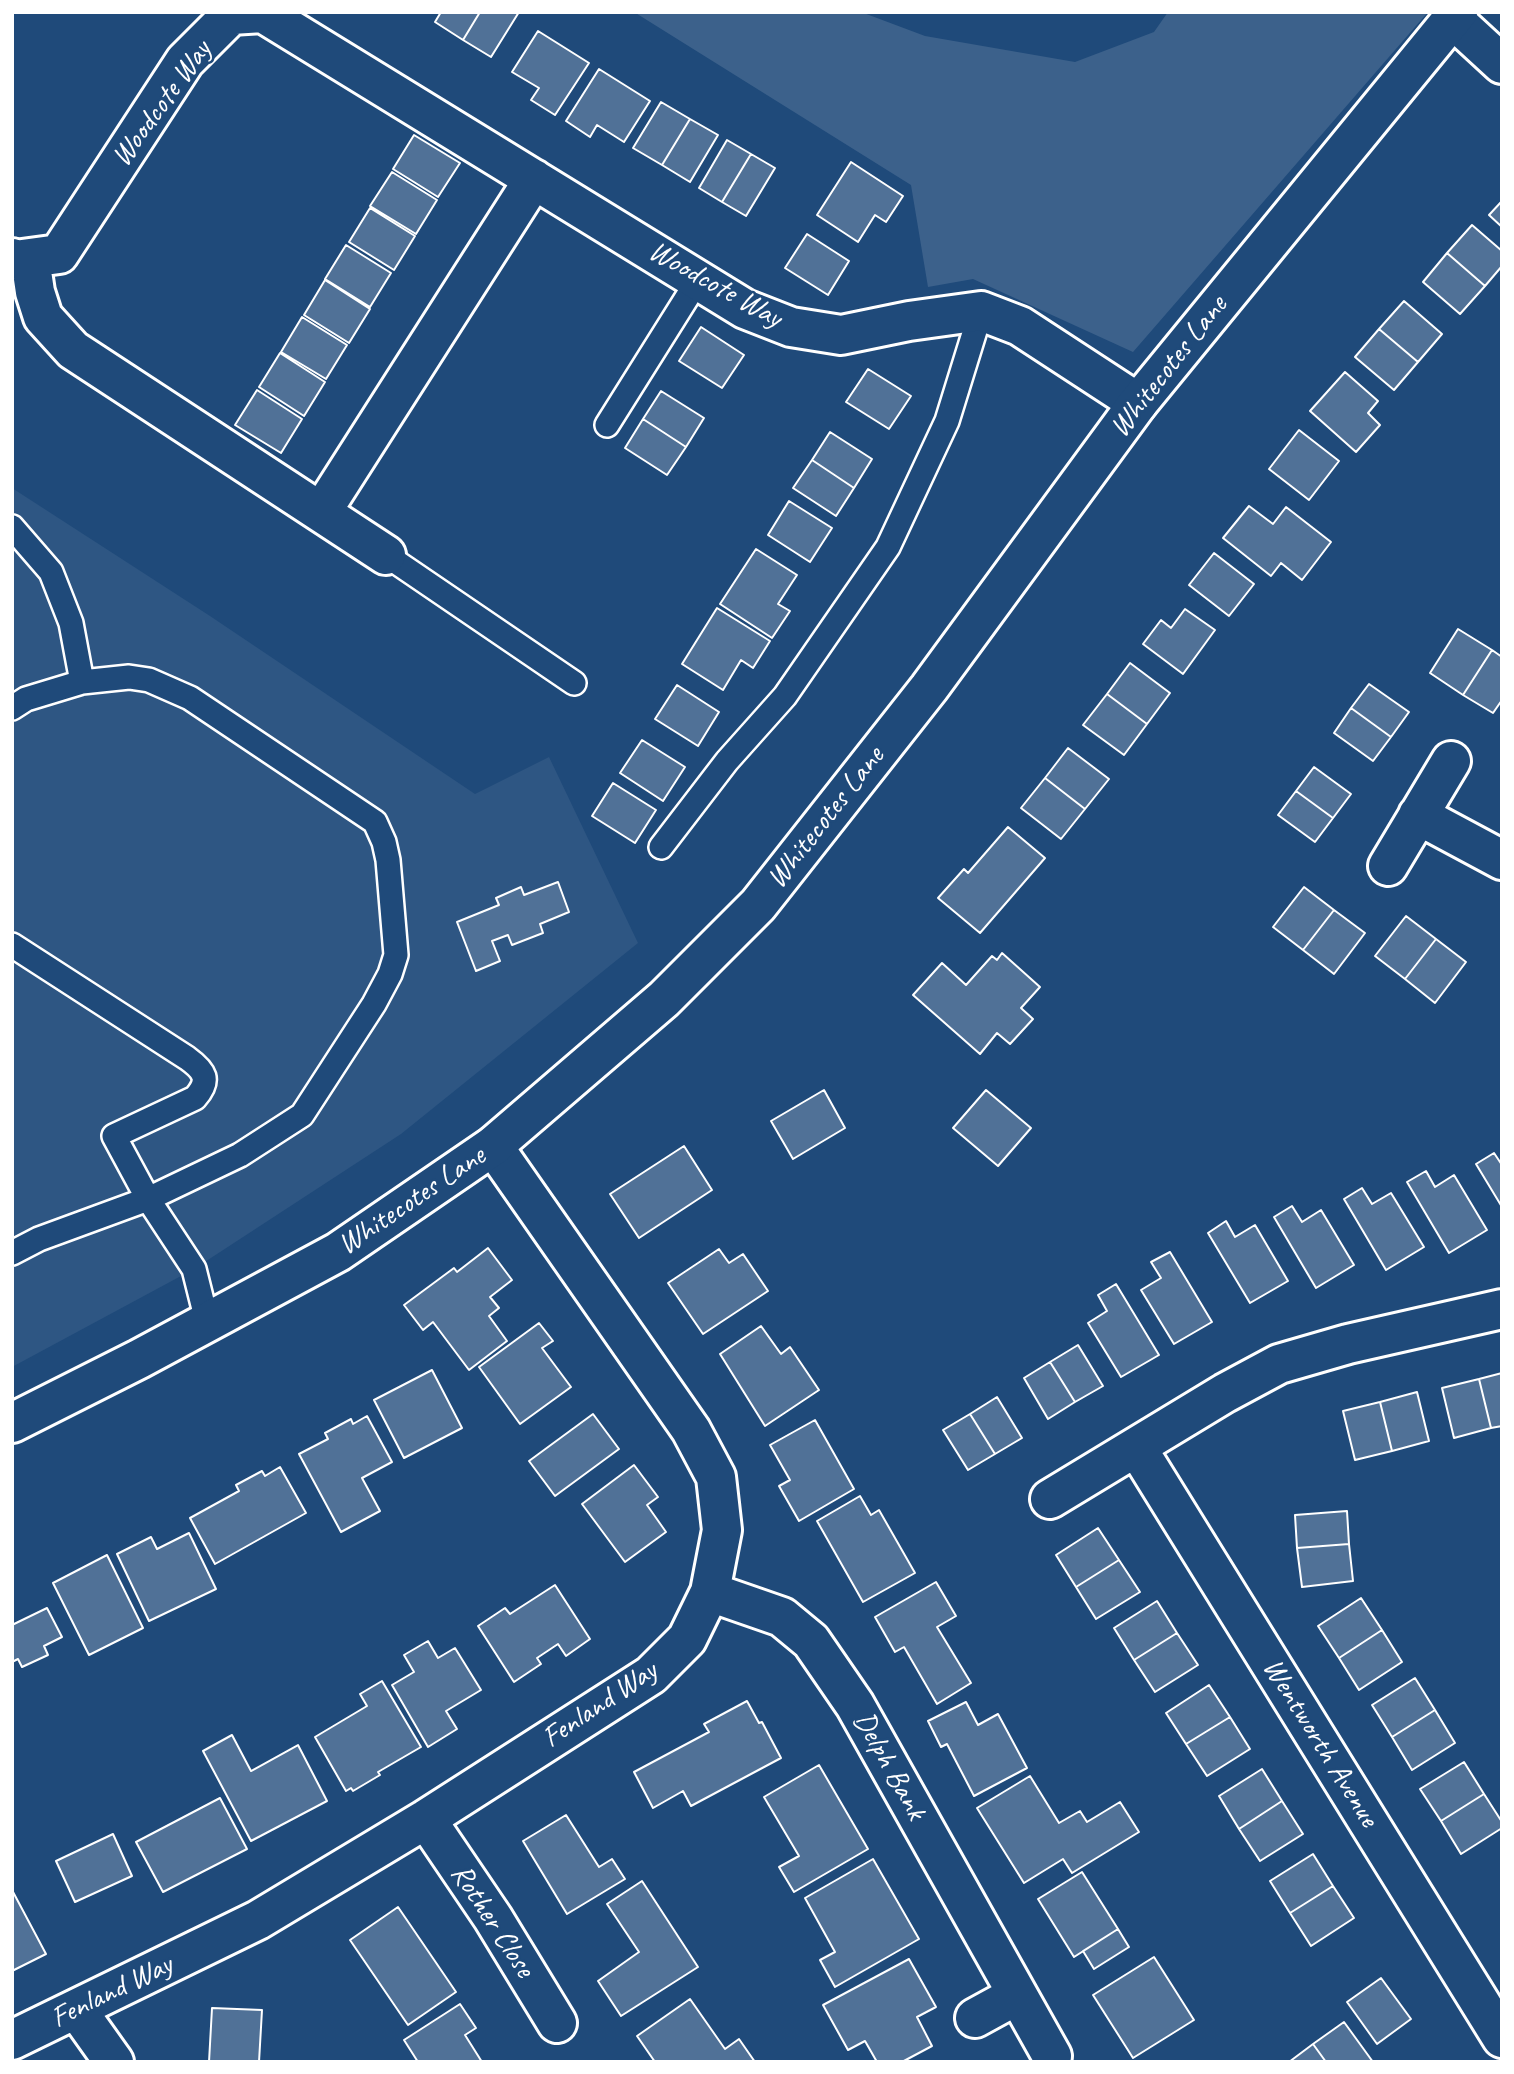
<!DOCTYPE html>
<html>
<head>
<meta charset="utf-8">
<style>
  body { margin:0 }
  #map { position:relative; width:1514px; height:2074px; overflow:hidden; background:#1f4a7a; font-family:Caveat,sans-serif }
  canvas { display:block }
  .frame { position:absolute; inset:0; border:14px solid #fff; pointer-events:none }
</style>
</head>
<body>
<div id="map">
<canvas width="1514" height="2074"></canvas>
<div class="frame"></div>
</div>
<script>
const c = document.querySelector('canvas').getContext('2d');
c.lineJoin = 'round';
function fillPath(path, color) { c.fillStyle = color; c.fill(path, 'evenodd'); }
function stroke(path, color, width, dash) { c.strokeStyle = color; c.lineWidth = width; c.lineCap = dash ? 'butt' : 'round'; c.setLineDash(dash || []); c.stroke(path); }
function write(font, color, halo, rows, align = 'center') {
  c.font = font + ' Caveat,sans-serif'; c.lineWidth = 5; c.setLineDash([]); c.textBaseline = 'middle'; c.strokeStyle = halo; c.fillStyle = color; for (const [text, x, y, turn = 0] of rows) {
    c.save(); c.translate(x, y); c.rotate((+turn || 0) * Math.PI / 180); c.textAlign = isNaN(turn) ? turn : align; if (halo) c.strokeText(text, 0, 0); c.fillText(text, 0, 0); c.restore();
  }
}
fillPath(new Path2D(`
  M12,488L210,616L475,794L549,757L638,943L401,1134L194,1269L12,1367Z`), '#2e5683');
fillPath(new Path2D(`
  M634,12H861L925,36L1075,62L1154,32L1168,12H1428L1133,352L973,279L928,287L911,185Z`), '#3c618b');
const building = new Path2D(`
  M441,12H480L463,40L435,22Z
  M480,12H519L491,57L463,40Z
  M538,31L589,63L555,115L531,100L539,88L512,72Z
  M599,69L650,101L624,142L597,125L590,137L566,121Z
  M661,102L690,119L662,165L633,148Z
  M690,119L718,135L690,182L662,165Z
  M414,135L460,163L438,197L393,169Z
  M727,140L751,154L722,202L699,188Z
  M751,154L775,168L746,216L722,202Z
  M851,162L903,196L886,222L875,215L858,242L817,215Z
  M392,172L437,200L416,234L370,206Z
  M1502,201V227L1489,215Z
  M370,208L415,236L394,270L349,242Z
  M1472,225L1502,251V266L1485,286L1447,253Z
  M807,234L849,261L828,295L785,268Z
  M346,245L391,273L370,307L325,279Z
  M1447,253L1485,286L1460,314L1423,282Z
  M325,280L370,309L349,343L304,315Z
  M1404,301L1442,334L1418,362L1379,329Z
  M302,317L347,345L326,379L281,352Z
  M701,327L744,355L722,388L679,361Z
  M1379,329L1418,362L1394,390L1355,357Z
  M280,353L325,382L304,416L259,387Z
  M868,369L911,396L889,429L846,402Z
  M1345,372L1378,401L1368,413L1380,425L1356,452L1310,411Z
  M257,390L302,419L281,453L235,425Z
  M661,391L704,418L686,447L643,419Z
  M643,419L686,447L667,475L625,448Z
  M1299,430L1339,461L1309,500L1269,469Z
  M830,432L872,459L854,488L812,460Z
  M812,460L854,488L836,516L793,488Z
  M789,501L832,528L810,562L768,535Z
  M1249,506L1273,524L1286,507L1331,542L1302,580L1281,563L1271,576L1223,538Z
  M756,549L797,575L778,604L790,611L772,638L720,604Z
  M1214,553L1254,584L1229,616L1189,585Z
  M717,608L770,641L753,668L741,660L723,690L682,664Z
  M1185,609L1215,630L1183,674L1143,644L1161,620L1171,628Z
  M1458,629L1492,650L1463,695L1430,673Z
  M1492,650L1502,657V700L1493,713L1463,695Z
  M1130,663L1170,693L1147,724L1107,694Z
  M1369,684L1409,712L1391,737L1351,708Z
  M677,685L719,712L698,746L655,719Z
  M1107,694L1147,724L1124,755L1083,725Z
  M1351,708L1391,737L1373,761L1334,733Z
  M642,740L685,767L663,801L620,773Z
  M1068,748L1109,779L1085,809L1045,778Z
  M1314,767L1351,794L1333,818L1296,791Z
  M1045,778L1085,809L1061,839L1021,808Z
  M613,783L656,810L635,843L592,816Z
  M1296,791L1333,818L1315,842L1278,815Z
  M1008,827L1045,858L980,933L938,898L964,869L968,873Z
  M558,882L569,912L540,924L543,933L512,945L508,935L492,941L500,961L476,971L457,922L499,905L496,898L521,887L524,895Z
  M1304,887L1334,910L1303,950L1273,927Z
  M1334,910L1365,933L1334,974L1303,950Z
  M1406,916L1436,939L1405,979L1375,956Z
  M1436,939L1466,962L1435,1003L1405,979Z
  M1002,953L1040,987L1021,1008L1033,1019L1010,1044L997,1033L980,1054L913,995L942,963L966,985L992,956L997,960Z
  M824,1090L845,1128L793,1159L771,1121Z
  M986,1090L1031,1128L998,1166L953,1128Z
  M684,1146L712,1190L639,1238L610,1194Z
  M1494,1153L1502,1165V1207L1476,1164Z
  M1426,1171L1435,1187L1454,1175L1487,1230L1449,1253L1407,1182Z
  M1362,1188L1372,1204L1391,1193L1424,1247L1386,1270L1344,1199Z
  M1292,1206L1302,1222L1321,1210L1354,1265L1316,1288L1274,1217Z
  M1226,1221L1235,1237L1255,1225L1288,1281L1250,1303L1208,1233Z
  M488,1248L512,1280L490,1297L499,1308L489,1316L507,1341L469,1370L433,1322L423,1330L404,1305L454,1268L457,1272Z
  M719,1249L729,1263L743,1254L768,1291L703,1334L668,1283Z
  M1170,1252L1212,1322L1174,1344L1141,1290L1161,1278L1151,1262Z
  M1116,1284L1159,1355L1121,1377L1088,1323L1107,1311L1098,1295Z
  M539,1323L553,1341L542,1348L571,1387L520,1424L479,1367Z
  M761,1326L781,1354L790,1347L819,1390L765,1426L720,1354Z
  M1078,1345L1103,1386L1075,1402L1050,1362Z
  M1050,1362L1075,1402L1048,1419L1024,1378Z
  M432,1370L462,1428L404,1458L374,1400Z
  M1502,1373V1426L1491,1428L1479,1379Z
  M1479,1379L1491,1428L1454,1438L1442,1388Z
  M1417,1392L1429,1441L1392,1451L1380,1402Z
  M997,1397L1022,1438L995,1454L970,1414Z
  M1380,1402L1392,1451L1355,1460L1343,1411Z
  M593,1414L619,1449L555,1496L529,1461Z
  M970,1414L995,1454L968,1470L943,1430Z
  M367,1416L392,1462L362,1478L380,1511L341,1532L299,1454L328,1439L325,1433L351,1419L353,1424Z
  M815,1420L854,1489L799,1521L779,1486L790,1480L770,1445Z
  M634,1465L658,1497L647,1505L666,1532L625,1562L582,1504Z
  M280,1467L306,1513L215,1564L190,1518L239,1491L236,1485L262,1471L265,1476Z
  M860,1496L871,1515L879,1510L915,1573L863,1602L817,1521Z
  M1347,1511L1349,1544L1297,1548L1295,1515Z
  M1098,1528L1119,1560L1076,1587L1056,1555Z
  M189,1533L216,1589L149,1621L117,1554L151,1537L157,1549Z
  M1349,1544L1353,1581L1302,1587L1297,1548Z
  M107,1555L143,1628L89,1655L53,1583Z
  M1119,1560L1140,1592L1096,1619L1076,1587Z
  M936,1582L956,1616L937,1627L971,1683L937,1704L904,1647L895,1652L875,1617Z
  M555,1585L590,1639L566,1656L558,1644L537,1658L541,1664L514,1682L478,1626L505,1608L510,1614Z
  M1361,1598L1382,1630L1339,1658L1318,1626Z
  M1157,1601L1177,1633L1134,1660L1114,1628Z
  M47,1608L62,1637L44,1646L48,1655L22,1667L18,1659L12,1662V1625Z
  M1382,1630L1402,1662L1359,1690L1339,1658Z
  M1177,1633L1198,1665L1155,1692L1134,1660Z
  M428,1641L438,1658L455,1648L481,1690L446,1711L457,1729L428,1747L392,1685L414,1672L404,1655Z
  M1415,1678L1435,1710L1392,1737L1372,1705Z
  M382,1681L421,1747L378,1772L380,1775L353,1791L351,1788L346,1791L315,1737L367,1706L360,1694Z
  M1209,1685L1230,1717L1186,1744L1166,1713Z
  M747,1701L759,1723L762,1722L781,1758L691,1806L683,1791L653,1808L634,1772L709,1732L704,1724Z
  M966,1702L978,1725L998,1714L1027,1768L974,1796L947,1744L941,1747L928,1721Z
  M1435,1710L1455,1743L1412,1770L1392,1737Z
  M1230,1717L1250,1749L1207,1776L1186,1744Z
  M232,1735L251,1771L298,1745L327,1801L251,1841L203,1751Z
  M1464,1762L1484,1794L1441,1821L1420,1789Z
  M819,1765L868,1849L794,1892L779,1867L799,1856L764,1797Z
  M1262,1769L1282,1801L1239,1829L1219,1796Z
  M1030,1776L1059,1823L1080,1811L1087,1822L1120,1802L1139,1832L1072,1873L1063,1859L1024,1883L977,1808Z
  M1484,1794L1502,1822V1828L1461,1854L1441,1821Z
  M220,1798L247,1849L163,1892L136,1842Z
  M1282,1801L1303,1834L1260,1861L1239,1829Z
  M566,1815L599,1867L612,1859L625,1879L567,1914L523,1841Z
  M113,1834L132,1876L75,1902L56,1861Z
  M1313,1854L1333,1886L1290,1913L1270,1881Z
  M873,1859L919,1939L835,1987L820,1960L835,1952L805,1898Z
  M1082,1872L1118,1929L1074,1957L1038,1899Z
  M642,1881L698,1967L621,2016L598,1981L639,1952L607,1904Z
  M1333,1886L1354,1918L1311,1946L1290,1913Z
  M12,1890L46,1954L12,1971Z
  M398,1907L456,1992L408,2025L350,1940Z
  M1118,1929L1129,1947L1094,1969L1083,1951Z
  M1154,1957L1194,2020L1133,2058L1093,1995Z
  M909,1959L936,2007L917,2017L932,2046L902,2062H877L865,2041L848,2050L823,2005Z
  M1381,1978L1411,2019L1377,2044L1347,2002Z
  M690,1999L725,2049L739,2039L755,2062H655L637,2036Z
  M460,2004L476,2028L465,2035L482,2062H418L404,2040Z
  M212,2008L262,2010L259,2062H209Z
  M1344,2022L1373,2062H1326L1313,2044Z
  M1313,2044L1326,2062H1289Z`);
fillPath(building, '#507197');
stroke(building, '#fff', 2);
const service = new Path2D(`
  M607,425L698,280
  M12,527L51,572L71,623L82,682
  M386,555L574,683
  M12,708L26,699L82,682L129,677L149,680L190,698L375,822L384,842L388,860L396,955L390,974L374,1004L302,1115L240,1155L148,1199L39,1239L12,1253
  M661,847L727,761L785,696L888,547L947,421L981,311
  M12,945L187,1058C205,1071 211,1080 195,1098L114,1136L148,1199L194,1269L207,1321`);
const minor = new Path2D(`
  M1452,18L1502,64
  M12,258L15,260L59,254L185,61L231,15L263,13L745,309L791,327L841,335L909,321L981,311L1020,326L1138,403
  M30,258L35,292L43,317L73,350L386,555
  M322,511L534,179
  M1418,815L1502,860
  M1388,866L1451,761
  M1137,1448L1502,2038
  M1050,1499L1225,1393L1279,1364L1348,1344L1502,1309
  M710,1592L782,1617L811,1641L855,1705L1052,2056
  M426,1819L493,1918L557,2023
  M77,2010L114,2062
  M975,2018L1017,1995
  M12,2040L258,1920L426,1819L651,1675L687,1639L710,1592L722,1530L716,1477L691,1430L493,1146`);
const tertiary = new Path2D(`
  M12,1423L139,1359L338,1252L493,1146L664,999L758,905L929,688L1138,403L1458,12`);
stroke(service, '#fff', 28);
stroke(minor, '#fff', 44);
stroke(tertiary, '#fff', 44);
stroke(service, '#1f4a7a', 23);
stroke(minor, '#1f4a7a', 38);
stroke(tertiary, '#1f4a7a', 38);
write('30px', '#fff', '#1f4a7a', [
  ["Woodcote Way",162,104,-54],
  ["Woodcote Way",715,285,29],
  ["Whitecotes Lane",1169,367,-52],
  ["Whitecotes Lane",826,818,-52],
  ["Whitecotes Lane",412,1201,-34],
  ["Fenland Way",600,1705,-34],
  ["Wentworth Avenue",1320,1743,58],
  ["Delph Bank",889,1766,61],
  ["Rother Close",492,1921,57],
  ["Fenland Way",112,1992,-26]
]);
</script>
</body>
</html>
